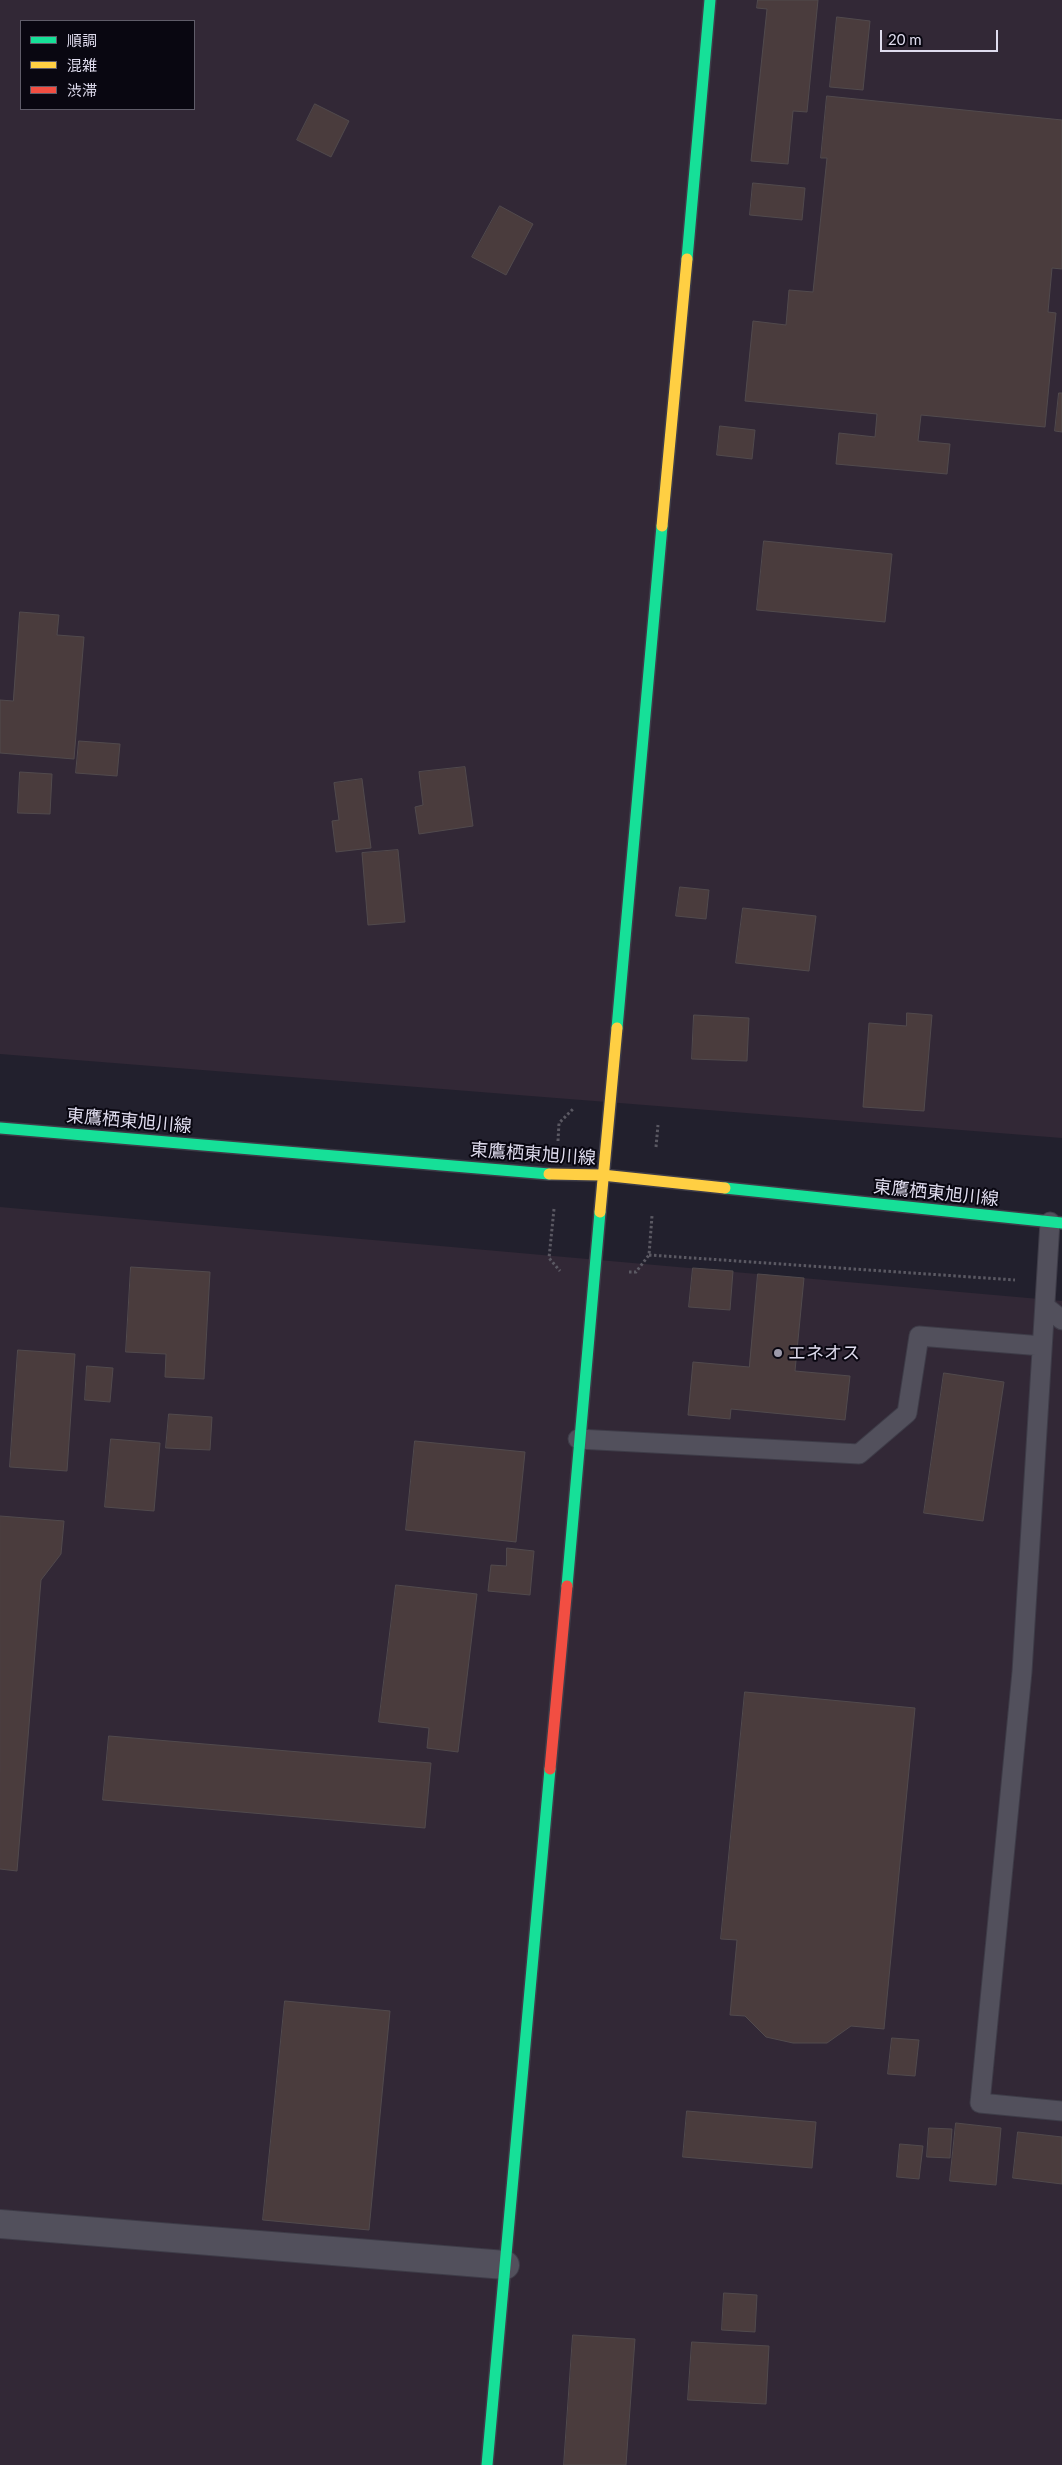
<!DOCTYPE html>
<html>
<head>
<meta charset="utf-8">
<style>
  body { margin:0 }
  #map { position:relative; width:1062px; height:2465px; overflow:hidden; background:#22202d; font-family:Lato,"Noto Sans JP",sans-serif }
  canvas { display:block }
  .legend { position:absolute; left:20px; top:20px; width:175px; height:90px; box-sizing:border-box; background:#090711; border:1px solid #5f5c69; margin:0; padding:6px 9px; list-style:none; font-size:15px; color:#dfdcee }
  .legend li { display:flex; align-items:center; gap:10px; height:25px }
  .legend b { width:25px; border:1px solid #5f5c69 }
  .scale { position:absolute; left:880px; top:30px; width:118px; height:22px; box-sizing:border-box; border:2px solid #dfdcee; border-top:0; padding-left:6px; font-size:15px; line-height:18px; white-space:nowrap; color:#dfdcee; -webkit-text-stroke:4px #090711; paint-order:stroke }
</style>
</head>
<body>
<div id="map">
<canvas width="1062" height="2465"></canvas>
<ul class="legend">
<li><b style="height:6px;background:#16e098"></b>順調</li>
<li><b style="height:6px;background:#ffcf43"></b>混雑</li>
<li><b style="height:6px;background:#f24e42"></b>渋滞</li>
</ul>
<div class="scale">20 m</div>
</div>
<script>
const c = document.querySelector('canvas').getContext('2d');
c.lineJoin = 'round';
function fillPath(path, color) { c.fillStyle = color; c.fill(path, 'evenodd'); }
function stroke(path, color, width, dash) { c.strokeStyle = color; c.lineWidth = width; c.lineCap = dash ? 'butt' : 'round'; c.setLineDash(dash || []); c.stroke(path); }
function write(font, color, halo, rows, align = 'center') {
  c.font = font + ' Lato,"Noto Sans JP",sans-serif'; c.lineWidth = 4; c.setLineDash([]); c.textBaseline = 'middle'; c.strokeStyle = halo; c.fillStyle = color; for (const [text, x, y, turn = 0] of rows) {
    c.save(); c.translate(x, y); c.rotate((+turn || 0) * Math.PI / 180); c.textAlign = isNaN(turn) ? turn : align; if (halo) c.strokeText(text, 0, 0); c.fillText(text, 0, 0); c.restore();
  }
}
fillPath(new Path2D(`
  M0,0H1062V1138L0,1054ZM21,21H194V109H21Z
  M0,1207L1062,1301V2465H0Z`), '#322836');
const building = new Path2D(`
  M758,0H818L807,112L793,111L788,164L751,161L767,9L757,8Z
  M837,17L870,21L863,90L830,87Z
  M827,96L1062,120V269L1052,268L1048,312L1056,313L1045,427L921,415L918,441L950,444L947,474L836,464L839,433L875,437L877,414L745,401L753,321L786,325L789,290L813,292L827,158H821Z
  M315,104L349,121L331,157L297,140Z
  M753,183L805,188L802,220L750,215Z
  M500,206L533,224L506,275L472,257Z
  M1059,393H1062V432L1055,431Z
  M720,426L755,430L752,459L717,455Z
  M764,541L892,554L885,622L757,610Z
  M20,612L59,615L57,635L84,637L74,759L0,753V700L13,701Z
  M79,741L120,744L117,776L76,773Z
  M465,767L473,826L419,834L415,807L423,805L419,772Z
  M20,772L52,774L50,814L18,813Z
  M362,779L371,848L336,852L332,821L339,820L334,783Z
  M398,850L405,922L368,925L362,853Z
  M680,887L709,890L706,919L676,916Z
  M743,908L816,916L809,971L736,963Z
  M907,1013L932,1015L924,1111L863,1107L869,1023L906,1026Z
  M694,1015L749,1018L747,1061L692,1059Z
  M131,1267L210,1272L204,1379L165,1377L166,1354L126,1352Z
  M693,1268L733,1271L730,1310L689,1307Z
  M758,1274L804,1278L795,1371L850,1376L845,1420L731,1409L730,1419L688,1415L693,1362L749,1367Z
  M18,1350L75,1354L67,1471L10,1467Z
  M87,1366L113,1368L110,1402L85,1400Z
  M944,1373L1004,1382L983,1521L924,1513Z
  M169,1414L212,1417L210,1450L166,1448Z
  M111,1439L160,1443L154,1511L105,1507Z
  M415,1441L525,1452L516,1542L406,1530Z
  M0,1516L64,1521L61,1554L41,1580L17,1871L0,1869Z
  M507,1548L534,1551L530,1595L488,1591L491,1565L506,1566Z
  M396,1585L477,1594L458,1752L427,1748L429,1728L379,1722Z
  M745,1692L915,1708L884,2029L851,2026L827,2043H793L766,2037L745,2016L730,2015L737,1940L721,1939Z
  M109,1736L431,1763L425,1828L103,1800Z
  M285,2001L390,2011L369,2230L263,2220Z
  M892,2038L919,2040L915,2076L888,2074Z
  M687,2111L816,2122L812,2168L683,2157Z
  M956,2123L1001,2128L996,2185L950,2181Z
  M929,2128L952,2129L950,2158L927,2157Z
  M1018,2132L1062,2137V2184L1013,2178Z
  M900,2144L923,2146L919,2179L897,2177Z
  M724,2293L757,2295L755,2332L722,2330Z
  M573,2335L635,2339L626,2465H564Z
  M692,2342L769,2346L766,2404L688,2400Z`);
fillPath(building, '#4a3c3d');
stroke(building, '#514a4d', 1);
const lane = new Path2D(`
  M1050,1222L1022,1672L980,2103L1062,2111
  M1046,1307L1062,1320
  M578,1439L859,1454L907,1413L919,1336L1042,1346`);
const street = new Path2D(`
  M0,2224L505,2265`);
const fast = new Path2D(`
  M687,259L710,0
  M617,1028L662,526
  M0,1128L549,1174
  M725,1188L1062,1223
  M567,1586L600,1212
  M487,2465L550,1769`);
const slow = new Path2D(`
  M662,526L687,259
  M549,1174L602,1175L725,1188
  M600,1212L617,1028`);
const jam = new Path2D(`
  M550,1769L567,1586`);
stroke(lane, '#3e3c48', 21);
stroke(street, '#3e3c48', 30);
stroke(fast, '#3e3c48', 14);
stroke(slow, '#3e3c48', 14);
stroke(jam, '#3e3c48', 14);
stroke(new Path2D(`
  M558,1141L559,1123L574,1108
  M656,1147L658,1125
  M554,1209L549,1258L560,1271
  M649,1255L1015,1280
  M629,1272H636L649,1255L652,1216`), '#5b5963', 3, [2.5, 2.5]);
stroke(lane, '#52505c', 19);
stroke(street, '#52505c', 28);
stroke(fast, '#16e098', 11);
stroke(slow, '#ffcf43', 11);
stroke(jam, '#f24e42', 11);
for (const [x, y, r, color] of [
  [778,1353,5,"#9d9aaa"]
]) { const dot = new Path2D(); dot.arc(x, y, r, 0, 2 * Math.PI); c.fillStyle = color; c.fill(dot); stroke(dot, '#090711', 2); }
write('18px', '#dfdcee', '#090711', [
  ["東鷹栖東旭川線",129,1121,5],
  ["東鷹栖東旭川線",533,1154,4],
  ["東鷹栖東旭川線",936,1193,6]
]);
write('18px', '#dfdcee', '#090711', [
  ["エネオス",788,1353]
], 'left');
</script>
</body>
</html>
